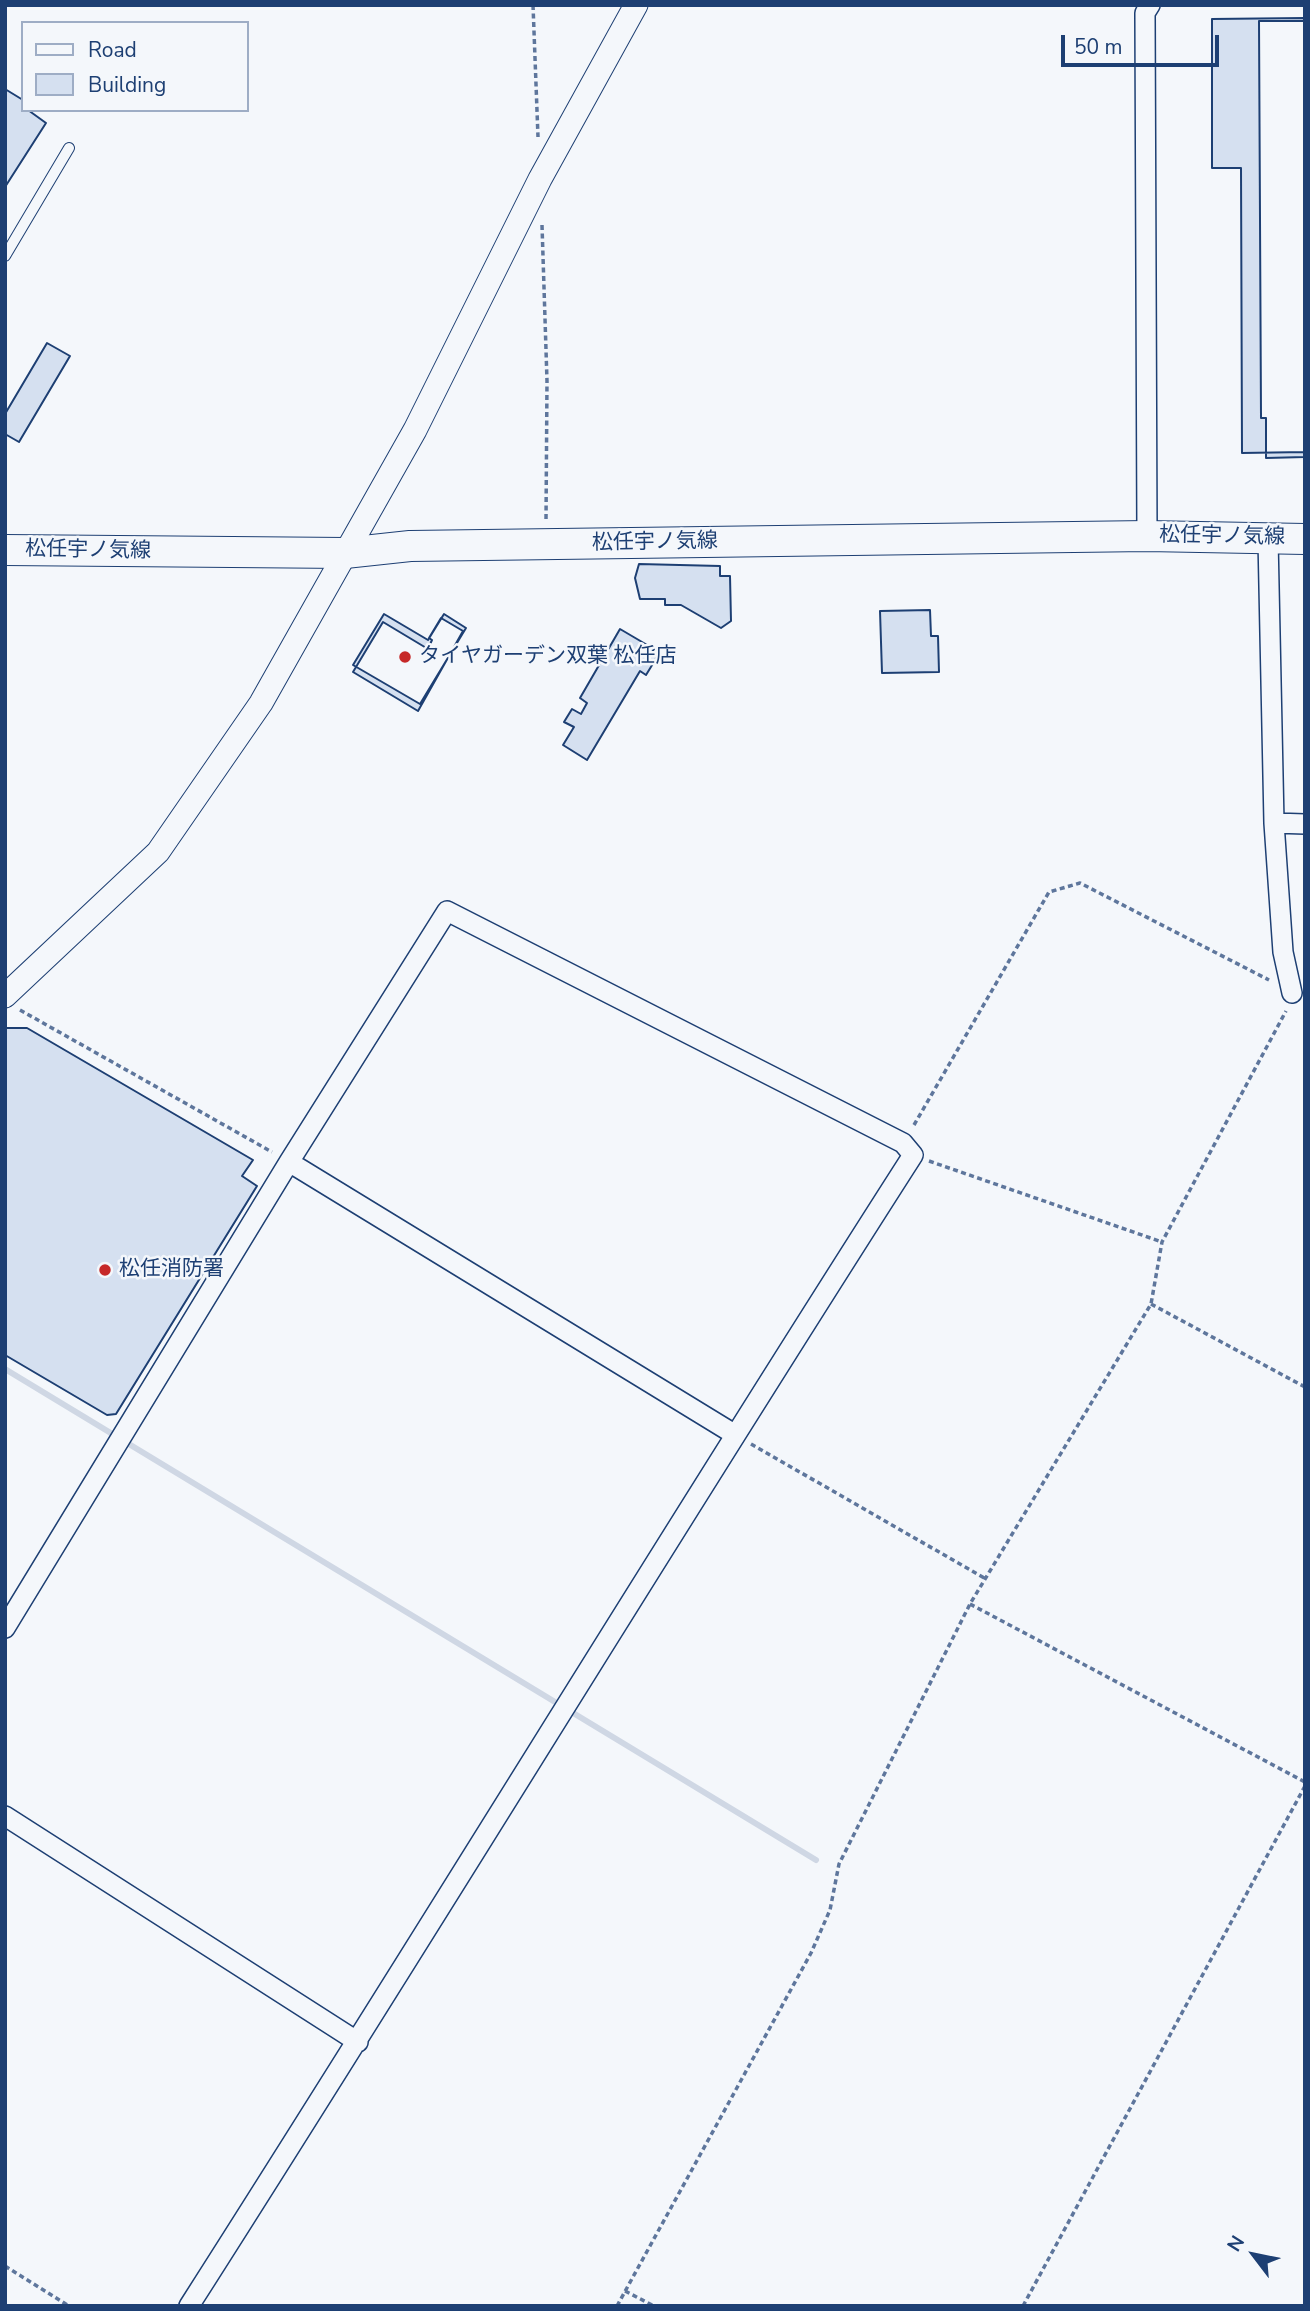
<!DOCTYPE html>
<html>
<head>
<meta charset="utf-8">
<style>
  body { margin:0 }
  #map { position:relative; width:1310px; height:2311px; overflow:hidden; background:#f4f7fb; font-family:"Nunito Sans",sans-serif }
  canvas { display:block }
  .frame { position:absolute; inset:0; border:7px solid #1d3f73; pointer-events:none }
  .legend { position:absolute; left:21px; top:21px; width:228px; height:91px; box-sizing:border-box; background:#f4f7fb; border:2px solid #9eadc5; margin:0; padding:9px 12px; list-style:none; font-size:21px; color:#1d3f73 }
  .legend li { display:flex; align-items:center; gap:14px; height:35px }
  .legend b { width:35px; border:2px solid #9eadc5 }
  .north { position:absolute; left:1219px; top:2220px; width:70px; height:70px; -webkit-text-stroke:5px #f4f7fb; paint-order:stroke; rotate:302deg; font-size:19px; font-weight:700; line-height:28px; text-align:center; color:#1d3f73 }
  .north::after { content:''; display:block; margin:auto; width:24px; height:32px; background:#1d3f73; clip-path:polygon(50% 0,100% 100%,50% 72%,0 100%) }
  .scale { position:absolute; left:1061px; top:35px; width:158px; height:32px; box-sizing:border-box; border:4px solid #1d3f73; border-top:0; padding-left:9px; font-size:21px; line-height:24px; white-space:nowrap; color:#1d3f73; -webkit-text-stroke:5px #f4f7fb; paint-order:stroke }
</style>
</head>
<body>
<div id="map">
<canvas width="1310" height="2311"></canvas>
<div class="frame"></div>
<ul class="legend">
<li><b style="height:9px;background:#f4f7fb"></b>Road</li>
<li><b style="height:19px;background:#d5e0f0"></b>Building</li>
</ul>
<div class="north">N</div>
<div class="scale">50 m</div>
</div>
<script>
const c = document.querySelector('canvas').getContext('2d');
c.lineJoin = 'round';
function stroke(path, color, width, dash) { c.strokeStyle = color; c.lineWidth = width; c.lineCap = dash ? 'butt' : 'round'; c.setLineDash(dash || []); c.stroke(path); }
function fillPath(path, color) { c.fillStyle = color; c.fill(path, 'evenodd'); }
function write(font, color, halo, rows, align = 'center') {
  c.font = font + ' "Nunito Sans","Noto Sans JP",sans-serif'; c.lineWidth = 5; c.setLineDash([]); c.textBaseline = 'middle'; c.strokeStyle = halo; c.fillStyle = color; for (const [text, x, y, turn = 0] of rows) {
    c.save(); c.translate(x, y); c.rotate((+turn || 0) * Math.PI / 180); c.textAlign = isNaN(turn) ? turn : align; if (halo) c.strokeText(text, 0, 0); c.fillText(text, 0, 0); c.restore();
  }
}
stroke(new Path2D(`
  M5,1369L816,1860`), '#cfd7e4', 6);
const building = new Path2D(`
  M1305,18V452L1242,453L1241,168H1212V19Z
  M1259,21H1305V457L1266,458V418H1261Z
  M5,89L23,100V110H28L46,123L5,187Z
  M47,343L70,356L19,442L5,434V414Z
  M639,564L720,566V576H730L731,621L721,628L681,605H665V599H640L635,578Z
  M930,610L931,636H938L939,672L882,673L880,611Z
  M384,614L428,640L444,614L466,628L420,704L353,665Z
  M441,618L463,631L418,711L353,672L383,622L428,649L432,640L429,638Z
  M620,629L654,649L651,654L657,657L646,675L640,671L587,760L563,745L574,727L564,722L572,709L581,714L587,703L580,698Z
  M6,1028H27L253,1160L242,1176L257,1186L116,1414L107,1415L5,1355Z`);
fillPath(building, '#d5e0f0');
stroke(building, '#1d3f73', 2);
const service = new Path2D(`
  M5,256L69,148`);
const minor = new Path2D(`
  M1147,536L1145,13L1150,5
  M1268,539L1274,823L1283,952L1292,993
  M1274,823L1305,824
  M289,1162L734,1434
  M5,1628L289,1162L447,911L903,1143L913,1155C668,1537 433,1924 189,2306
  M5,1816L358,2042`);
const tertiary = new Path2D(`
  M5,996L158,852L261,703L415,430L540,179L636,5`);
const primary = new Path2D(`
  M5,550L345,553L410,546L1147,536L1305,539`);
stroke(service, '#1d3f73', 12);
stroke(minor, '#1d3f73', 22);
stroke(tertiary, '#1d3f73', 25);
stroke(primary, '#1d3f73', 32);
stroke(new Path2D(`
  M533,5L538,137
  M542,225L547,381L546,521
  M20,1010L272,1152
  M914,1125L1049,892L1080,883L1269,980
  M929,1161L1162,1242
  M1151,1304L1305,1387
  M751,1444L986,1579
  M970,1604L1305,1782
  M5,2266L69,2306
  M625,2291L654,2306
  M617,2306L811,1953L830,1910L839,1864L970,1604L1151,1304L1162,1242L1286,1011
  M1023,2306L1305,1786`), '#5e769c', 3.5, [5, 3.5]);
stroke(service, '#f4f7fb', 10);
stroke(minor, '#f4f7fb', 19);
stroke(tertiary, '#f4f7fb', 23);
stroke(primary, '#f4f7fb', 30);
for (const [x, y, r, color] of [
  [405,657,7,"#c62828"],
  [105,1270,7,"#c62828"]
]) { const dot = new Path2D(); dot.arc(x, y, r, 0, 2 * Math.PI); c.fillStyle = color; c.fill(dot); stroke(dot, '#f4f7fb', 2.5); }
write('21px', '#1d3f73', '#f4f7fb', [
  ["松任宇ノ気線",1222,537,1],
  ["松任宇ノ気線",655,543,-1],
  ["松任宇ノ気線",88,551,1]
]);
write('21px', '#1d3f73', '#f4f7fb', [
  ["タイヤガーデン双葉 松任店",419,657],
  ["松任消防署",119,1270]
], 'left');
</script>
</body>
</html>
